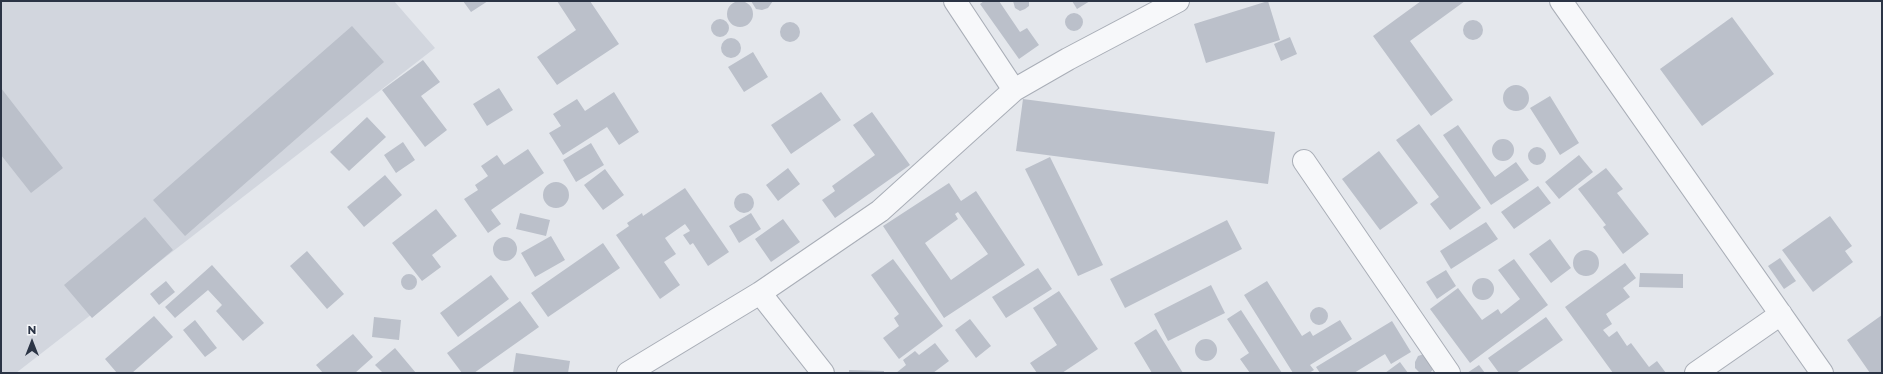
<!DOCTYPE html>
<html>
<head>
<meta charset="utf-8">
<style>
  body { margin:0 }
  #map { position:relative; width:1883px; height:374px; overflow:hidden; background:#e4e7ec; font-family:Montserrat,sans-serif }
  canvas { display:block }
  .frame { position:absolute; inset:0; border:2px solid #2b3445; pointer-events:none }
  .north { position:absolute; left:12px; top:322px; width:40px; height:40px; -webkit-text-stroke:3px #f4f6f9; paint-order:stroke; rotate:0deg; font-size:11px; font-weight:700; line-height:16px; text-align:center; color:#2b3445 }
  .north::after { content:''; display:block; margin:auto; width:14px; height:18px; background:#2b3445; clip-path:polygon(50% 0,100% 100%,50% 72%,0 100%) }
</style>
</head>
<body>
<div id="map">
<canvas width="1883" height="374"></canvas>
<div class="frame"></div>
<div class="north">N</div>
</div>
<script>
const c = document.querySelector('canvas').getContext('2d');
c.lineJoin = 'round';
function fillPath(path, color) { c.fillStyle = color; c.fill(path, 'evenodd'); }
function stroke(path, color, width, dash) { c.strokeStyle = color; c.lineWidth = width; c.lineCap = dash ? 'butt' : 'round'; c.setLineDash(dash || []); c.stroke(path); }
fillPath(new Path2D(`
  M1,1H394L435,48L16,373H1Z`), '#d2d6de');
fillPath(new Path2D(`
  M463,1H488L471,12Z
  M557,1H590L619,44L557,85L537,57L576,30Z
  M751,1H773L768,8L762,10L756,9Z
  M984,1H999L1020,32L1027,28L1039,45L1019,59L980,4Z
  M1013,1H1029V6L1025,9L1020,11L1015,8Z
  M1072,1H1090L1077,9Z
  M1268,1L1280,40L1206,63L1194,24Z
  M1421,1H1465L1410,41L1453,100L1431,116L1373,36Z
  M727 14a13 13 0 1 1 26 0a13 13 0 1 1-26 0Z
  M1065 22a9 9 0 1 1 18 0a9 9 0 1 1-18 0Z
  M1732,17L1774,74L1702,126L1660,69Z
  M711 28a9 9 0 1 1 18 0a9 9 0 1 1-18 0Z
  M1463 30a10 10 0 1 1 20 0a10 10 0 1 1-20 0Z
  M780 32a10 10 0 1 1 20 0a10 10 0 1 1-20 0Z
  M352,26L384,62L185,236L153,200Z
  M1290,37L1297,54L1281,61L1274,44Z
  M721 48a10 10 0 1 1 20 0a10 10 0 1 1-20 0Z
  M753,52L768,77L744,92L728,67Z
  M423,60L440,82L421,96L447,130L425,147L382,90Z
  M1503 98a13 13 0 1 1 26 0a13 13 0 1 1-26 0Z
  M1,88L63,168L31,193L1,155Z
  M499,88L513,110L487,126L473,104Z
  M614,92L639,132L619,145L607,127L563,155L549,133L561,126L553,114L577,99L585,111Z
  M821,92L841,120L791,154L771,125Z
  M1550,96L1579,143L1560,155L1530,108Z
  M1023,99L1275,132L1268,184L1016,151Z
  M872,112L910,165L835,218L822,200L835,191L832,186L875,155L853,125Z
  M367,117L386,137L349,171L330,152Z
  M1419,124L1481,208L1450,230L1430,204L1439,197L1396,140Z
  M1458,125L1495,177L1516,162L1529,180L1491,205L1443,135Z
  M1492 150a11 11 0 1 1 22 0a11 11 0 1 1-22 0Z
  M403,142L415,160L396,173L384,155Z
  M591,143L604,165L576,182L563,160Z
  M1528 156a9 9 0 1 1 18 0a9 9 0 1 1-18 0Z
  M528,149L544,173L491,210L501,224L488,233L464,199L478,190L475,185L488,176L481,166L497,155L504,165Z
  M1379,151L1418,203L1380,230L1342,179Z
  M1579,155L1593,172L1559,199L1545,182Z
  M1050,157L1103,265L1078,276L1025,169Z
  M788,168L800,184L778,201L766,185Z
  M1606,168L1623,189L1617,193L1649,234L1623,254L1603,227L1606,225L1578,189Z
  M605,169L624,195L603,210L584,185Z
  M385,175L402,195L364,227L347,207Z
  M543 195a13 13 0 1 1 26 0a13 13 0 1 1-26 0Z
  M949,183L961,201L976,191L1025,265L944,318L883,226ZM958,212L988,254L951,280L925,243L958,219L955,214Z
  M1538,186L1551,203L1514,229L1501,212Z
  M685,188L729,252L708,266L693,243L690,245L683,235L690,231L685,224L665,238L676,254L664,262L680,285L660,299L616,235L629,226L627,223L642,213L643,216Z
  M734 203a10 10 0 1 1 20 0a10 10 0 1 1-20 0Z
  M436,209L457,236L432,255L441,267L422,281L392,243Z
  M520,213L550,220L546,236L516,229Z
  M751,213L761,229L739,243L729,226Z
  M1830,216L1852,246L1845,251L1853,262L1813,292L1782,250Z
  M145,217L173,250L92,318L64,285Z
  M783,219L800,242L771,262L755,239Z
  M1227,220L1242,249L1125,308L1110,279Z
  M1486,222L1498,239L1451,269L1440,251Z
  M551,236L565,260L535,277L521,253Z
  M493 249a12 12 0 1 1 24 0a12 12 0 1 1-24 0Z
  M1550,239L1571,268L1551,283L1529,254Z
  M603,243L620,268L548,317L531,293Z
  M1573 263a13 13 0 1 1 26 0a13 13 0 1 1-26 0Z
  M307,251L344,294L327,309L290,266Z
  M1780,258L1796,281L1784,289L1768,266Z
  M893,259L943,326L899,359L883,338L899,326L894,318L899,314L871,275Z
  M1514,259L1548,305L1470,363L1430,309L1458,288L1482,320L1498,309L1501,314L1520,299L1498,270Z
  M1625,263L1636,278L1623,288L1630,297L1606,314L1612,324L1603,330L1609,337L1617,331L1627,346L1631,343L1649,367L1657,361L1666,373H1613L1565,307Z
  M212,265L264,323L243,341L216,311L222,305L208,290L175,318L165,307Z
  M1038,268L1052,289L1006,318L992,297Z
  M1446,270L1456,286L1437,299L1426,282Z
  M1640,273L1683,274V288L1639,287Z
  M401 282a8 8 0 1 1 16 0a8 8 0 1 1-16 0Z
  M491,275L509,299L458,337L440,313Z
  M1472 289a11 11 0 1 1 22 0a11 11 0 1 1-22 0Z
  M166,281L175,292L159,305L150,294Z
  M1267,281L1302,336L1310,331L1313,336L1340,320L1352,339L1310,365L1314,370L1309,373H1293L1244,295Z
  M1211,285L1225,313L1168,341L1154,314Z
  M1059,291L1098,349L1062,373H1037L1030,363L1057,345L1033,308Z
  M520,301L539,327L474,373H462L447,353Z
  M1310 316a9 9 0 1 1 18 0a9 9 0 1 1-18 0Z
  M1241,310L1282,373H1250L1240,359L1249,353L1227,319Z
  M1882,315V373H1870L1847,340Z
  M154,316L173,337L132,373H117L105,359Z
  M374,317L401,320L399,340L372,337Z
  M1546,317L1563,340L1516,373H1499L1488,358Z
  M970,319L991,346L976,358L955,330Z
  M195,320L217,348L205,357L183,330Z
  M1392,321L1411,352L1391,364L1385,354L1354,373H1320L1316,367Z
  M1156,329L1183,373H1152L1134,343Z
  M353,334L373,357L355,373H323L316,365Z
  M1195 350a11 11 0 1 1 22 0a11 11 0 1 1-22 0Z
  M935,343L949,361L933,373H896L906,365L903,360L915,351L919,355Z
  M395,348L416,373H383L375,365Z
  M516,353L570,361L568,373H513Z
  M1424,354L1435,367L1430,373H1420L1415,368V362L1418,356Z
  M1400,362L1408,373H1385Z
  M1479,365L1485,373H1467Z
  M849,370L884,371V373H849Z`), '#bbc0ca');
const street = new Path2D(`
  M955,1L1014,90
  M1561,1L1822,373
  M1304,161L1449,373
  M760,293L823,373
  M628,373L760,293L880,211L1014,90L1068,59L1178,1
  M1696,373L1781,314`);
stroke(street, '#a9aeb7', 24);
stroke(street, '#f7f8fa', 22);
</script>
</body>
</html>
